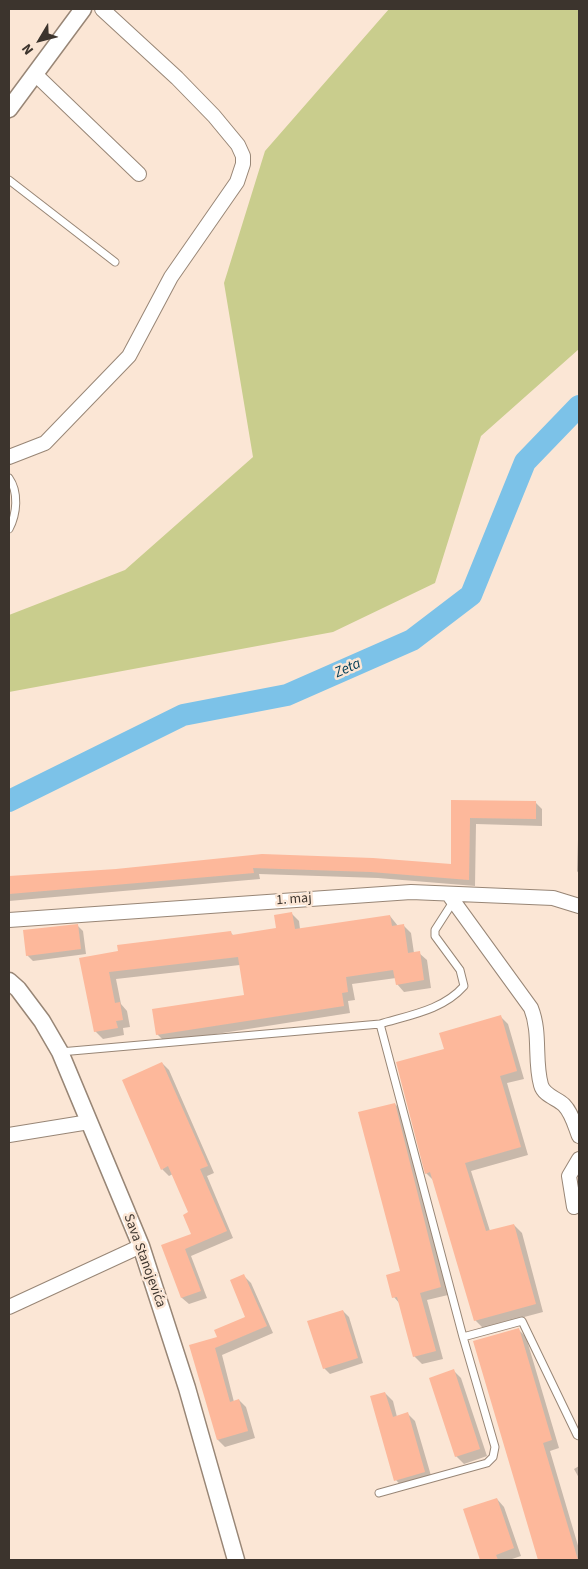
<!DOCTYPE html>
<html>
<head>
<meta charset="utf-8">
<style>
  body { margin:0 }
  #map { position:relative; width:588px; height:1569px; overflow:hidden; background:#fbe6d5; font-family:"Source Sans 3",sans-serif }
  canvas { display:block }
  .frame { position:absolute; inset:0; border:10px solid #3c342d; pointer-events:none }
  .north { position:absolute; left:15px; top:15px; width:50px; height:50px; -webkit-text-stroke:4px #fbe6d5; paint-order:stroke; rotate:233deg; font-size:14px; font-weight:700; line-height:20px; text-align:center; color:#3c342d }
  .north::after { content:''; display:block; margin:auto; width:18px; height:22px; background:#3c342d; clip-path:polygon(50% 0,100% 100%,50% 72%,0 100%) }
</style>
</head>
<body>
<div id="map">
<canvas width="588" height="1569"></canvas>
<div class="frame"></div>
<div class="north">N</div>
</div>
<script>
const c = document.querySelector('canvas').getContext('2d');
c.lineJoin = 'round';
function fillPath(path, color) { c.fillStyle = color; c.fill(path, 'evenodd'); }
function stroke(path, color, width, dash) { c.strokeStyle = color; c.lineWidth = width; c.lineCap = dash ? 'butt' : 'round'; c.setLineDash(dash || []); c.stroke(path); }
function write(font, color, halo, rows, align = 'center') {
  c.font = font + ' "Source Sans 3",sans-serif'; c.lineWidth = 5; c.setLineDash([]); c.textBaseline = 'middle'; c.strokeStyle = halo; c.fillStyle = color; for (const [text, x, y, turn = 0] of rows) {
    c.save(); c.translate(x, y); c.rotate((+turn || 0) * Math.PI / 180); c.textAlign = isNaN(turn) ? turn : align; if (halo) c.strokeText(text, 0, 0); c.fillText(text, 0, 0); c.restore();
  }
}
fillPath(new Path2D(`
  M389,9H579V349L481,436L435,583L333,632L9,692V615L125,570L253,457L224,283L265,151Z`), '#c9cd8d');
fillPath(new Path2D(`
  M453,801L536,803L542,809V826L476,824L475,886L378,878L259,874L260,879L9,901V878L116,870L262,855L452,865Z
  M578,839H579V874L577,871Z
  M291,913L299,921L300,929L390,916L398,926L403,925L411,933L414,953H419L427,960L431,988L404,992L397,984L396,978L352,984L355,1000L348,1001L350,1013L165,1042L157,1034L245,996L240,965L116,979L121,1004L127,1011L130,1027L123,1028L124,1035L103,1039L95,1031L80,959L231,933L234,936L278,929Z
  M77,925L83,931L86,954L33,961L27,955Z
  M501,1017L508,1024L524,1079L507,1083L528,1155L471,1171L490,1231L514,1225L522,1233L543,1312L483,1328L475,1320L434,1181L426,1173L445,1050Z
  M162,1063L169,1070L214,1173L207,1176L233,1238L191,1256L207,1298L189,1304L182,1298L163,1246L192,1235L190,1213L173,1174L169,1176L162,1169Z
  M395,1104L403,1112L448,1295L427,1300L443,1359L422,1364L414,1356L400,1304L394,1297L402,1272Z
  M244,1276L251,1283L273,1333L222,1355L234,1402L239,1400L246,1407L255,1438L225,1447L218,1440L191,1346L219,1338L247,1318Z
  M343,1311L349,1317L363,1363L330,1374L324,1368Z
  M518,1329L526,1337L559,1448L550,1451L579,1549V1560H540L475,1342Z
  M454,1371L461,1378L487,1456L464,1464L456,1456Z
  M385,1393L393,1401L397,1417L408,1414L415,1421L432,1479L403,1488L396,1480Z
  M579,1466V1478L574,1469Z
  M497,1499L504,1507L521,1556L509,1560H481L464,1510Z`), '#0003');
stroke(new Path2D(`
  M9,801L183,715L287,695L412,640L471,595L525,462L579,406`), '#7cc2e8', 22);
fillPath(new Path2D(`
  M451,800L536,801V819L470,818L469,880L371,872L253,868L254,873L9,894V876L116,869L262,854L373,858L451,864Z
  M292,912L295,929L390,915L392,926L404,924L408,953L420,951L424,980L396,985L393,970L346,977L348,992L342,993L344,1006L156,1035L152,1009L244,995L238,957L109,972L115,1003L120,1002L123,1020L116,1021L118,1028L94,1032L79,958L118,951L117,945L231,931L232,935L276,928L274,915Z
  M78,924L81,949L26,956L23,930Z
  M501,1015L517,1071L500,1076L521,1147L465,1163L486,1231L514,1224L536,1304L474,1321L430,1172L425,1174L396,1062L444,1049L439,1033Z
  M162,1062L208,1166L200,1169L227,1231L185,1249L201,1291L181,1298L161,1245L191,1234L183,1215L188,1212L168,1166L161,1170L122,1080Z
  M395,1103L441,1287L420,1293L436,1351L413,1357L397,1297L392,1298L386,1275L400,1271L358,1112Z
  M244,1274L267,1326L215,1348L230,1402L239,1399L248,1431L217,1440L189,1345L217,1337L214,1330L245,1317L230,1280Z
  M343,1310L358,1358L323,1369L307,1321Z
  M519,1328L552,1440L543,1443L578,1560H538L473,1341Z
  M454,1369L480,1449L455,1457L429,1378Z
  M385,1392L393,1417L408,1412L425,1472L394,1481L370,1396Z
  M497,1498L514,1548L496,1555L498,1560H480L463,1509Z`), '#fdb89b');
const service = new Path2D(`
  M9,180L115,262
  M9,478C19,492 17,514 9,529
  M380,1024C410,1015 443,1010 464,986L460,970L435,936V930L453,902
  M60,1052L380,1024L463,1337L495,1447L493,1457L487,1463L379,1493
  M463,1337L522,1321L577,1435L579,1436`);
const minor = new Path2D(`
  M35,74L139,174
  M9,457L45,443L129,356L171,277L237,182L243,164V156L238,145L214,116L177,78L102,9
  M449,895L531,1008C541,1033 534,1060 541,1085C544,1096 557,1098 564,1105C572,1113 575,1126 579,1136
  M9,920L411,892L553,898L579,906
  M9,1135L89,1122
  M574,1207L569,1176L579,1159
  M9,1307L141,1246`);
const tertiary = new Path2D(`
  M9,109L83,9
  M9,981L18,989L42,1021L60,1052L141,1246L187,1388L236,1560`);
stroke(service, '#988676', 9);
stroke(minor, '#988676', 16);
stroke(tertiary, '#988676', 19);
stroke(service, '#fff', 7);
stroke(minor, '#fff', 14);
stroke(tertiary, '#fff', 16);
write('14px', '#3c342d', '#fbe6d5', [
  ["1. maj",294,900,-4],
  ["Sava Stanojevića",144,1261,70]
]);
write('italic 15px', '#003d57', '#fbe6d5', [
  ["Zeta",348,669,-24]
]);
</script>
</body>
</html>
